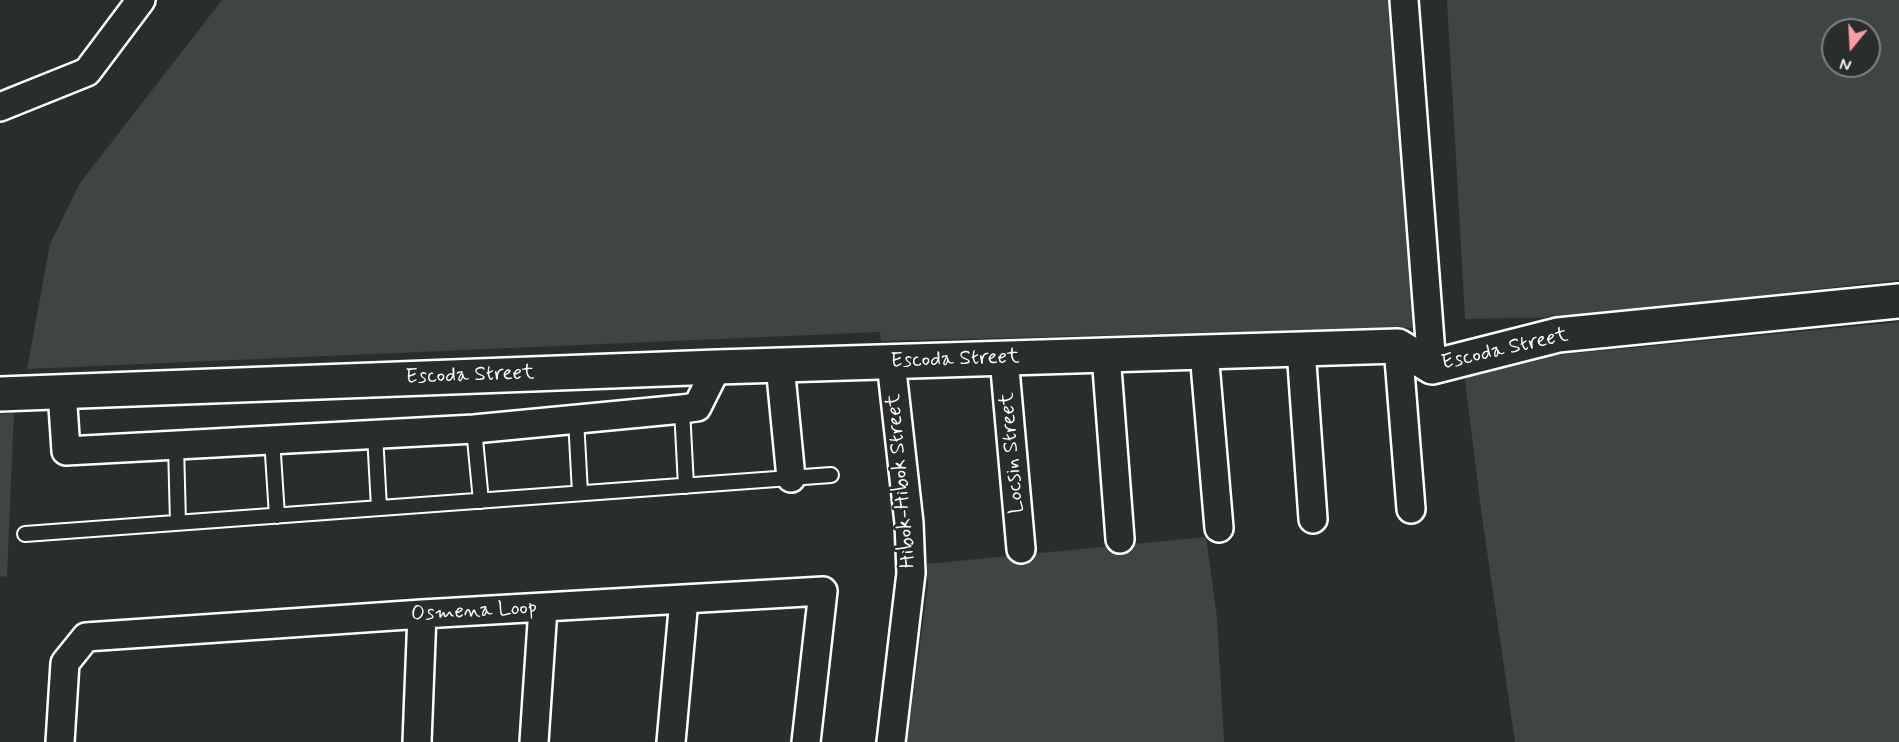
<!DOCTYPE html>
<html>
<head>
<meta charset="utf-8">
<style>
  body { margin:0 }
  #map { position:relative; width:1899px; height:742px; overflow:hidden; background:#2a2d2e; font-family:Mynerve,sans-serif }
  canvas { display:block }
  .north { position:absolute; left:1821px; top:18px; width:60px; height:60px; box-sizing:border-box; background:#2a2d2e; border:2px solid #7f8182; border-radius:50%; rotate:198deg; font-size:16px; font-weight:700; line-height:24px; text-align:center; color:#fff }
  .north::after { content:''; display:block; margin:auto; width:21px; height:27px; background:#ff9aa2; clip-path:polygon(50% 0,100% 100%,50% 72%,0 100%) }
</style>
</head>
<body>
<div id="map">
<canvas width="1899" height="742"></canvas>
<div class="north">N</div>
</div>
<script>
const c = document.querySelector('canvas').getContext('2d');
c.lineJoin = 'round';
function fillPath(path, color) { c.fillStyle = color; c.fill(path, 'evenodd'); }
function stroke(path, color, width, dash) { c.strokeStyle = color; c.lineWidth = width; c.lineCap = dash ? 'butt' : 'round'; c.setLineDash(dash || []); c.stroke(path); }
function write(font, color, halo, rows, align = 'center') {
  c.font = font + ' Mynerve,sans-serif'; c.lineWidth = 5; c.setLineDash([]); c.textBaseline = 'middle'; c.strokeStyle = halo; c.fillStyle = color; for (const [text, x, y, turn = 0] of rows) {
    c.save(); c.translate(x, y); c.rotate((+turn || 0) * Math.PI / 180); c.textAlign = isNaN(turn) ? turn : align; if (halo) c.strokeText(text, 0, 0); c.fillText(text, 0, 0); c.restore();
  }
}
fillPath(new Path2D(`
  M222,0H1406L1435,327L881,341L880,332L27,369L50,244L80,183Z
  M1447,0H1899V280L1566,317L1465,319ZM1833,30H1869V66H1833Z
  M1899,322V742H1515L1481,510L1463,364Z
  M14,413L7,577L0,576V414Z
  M1206,537L1217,618L1224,742H907L928,585L926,564Z`), '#414445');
const lane = new Path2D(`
  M682,409L686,486
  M576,419L580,493
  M474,429L481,501
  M375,434L379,508
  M272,439L277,516
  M176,445L178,523
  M25,534L831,475`);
const street = new Path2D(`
  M1404,0L1432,367
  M0,107L87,72L141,0
  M1398,346L1411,509
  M1301,349L1313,519
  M1204,352L1219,528
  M1106,355L1120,539
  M1004,358L1021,549
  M891,362L909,523L911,573L891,742
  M780,365L791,478
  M62,391L66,451L474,429L682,409L697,407L717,367
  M60,742L65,663L86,637L422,614L823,591L806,742
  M417,742L422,614
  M534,742L543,608
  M671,742L684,599`);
const secondary = new Path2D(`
  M0,394L717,367L1398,346L1432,367L1558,335L1899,301`);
stroke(lane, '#fff', 18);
stroke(street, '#fff', 32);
stroke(secondary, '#fff', 38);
stroke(lane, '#2a2d2e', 14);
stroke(street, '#2a2d2e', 27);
stroke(secondary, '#2a2d2e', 33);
write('21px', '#fff', '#2a2d2e', [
  ["Escoda Street",1505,350,-13],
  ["Escoda Street",955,360,-2],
  ["Escoda Street",470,376,-2],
  ["Locsin Street",1013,453,-95],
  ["Hibok-Hibok Street",902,481,-95],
  ["Osmena Loop",474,612,-3]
]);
</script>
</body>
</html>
